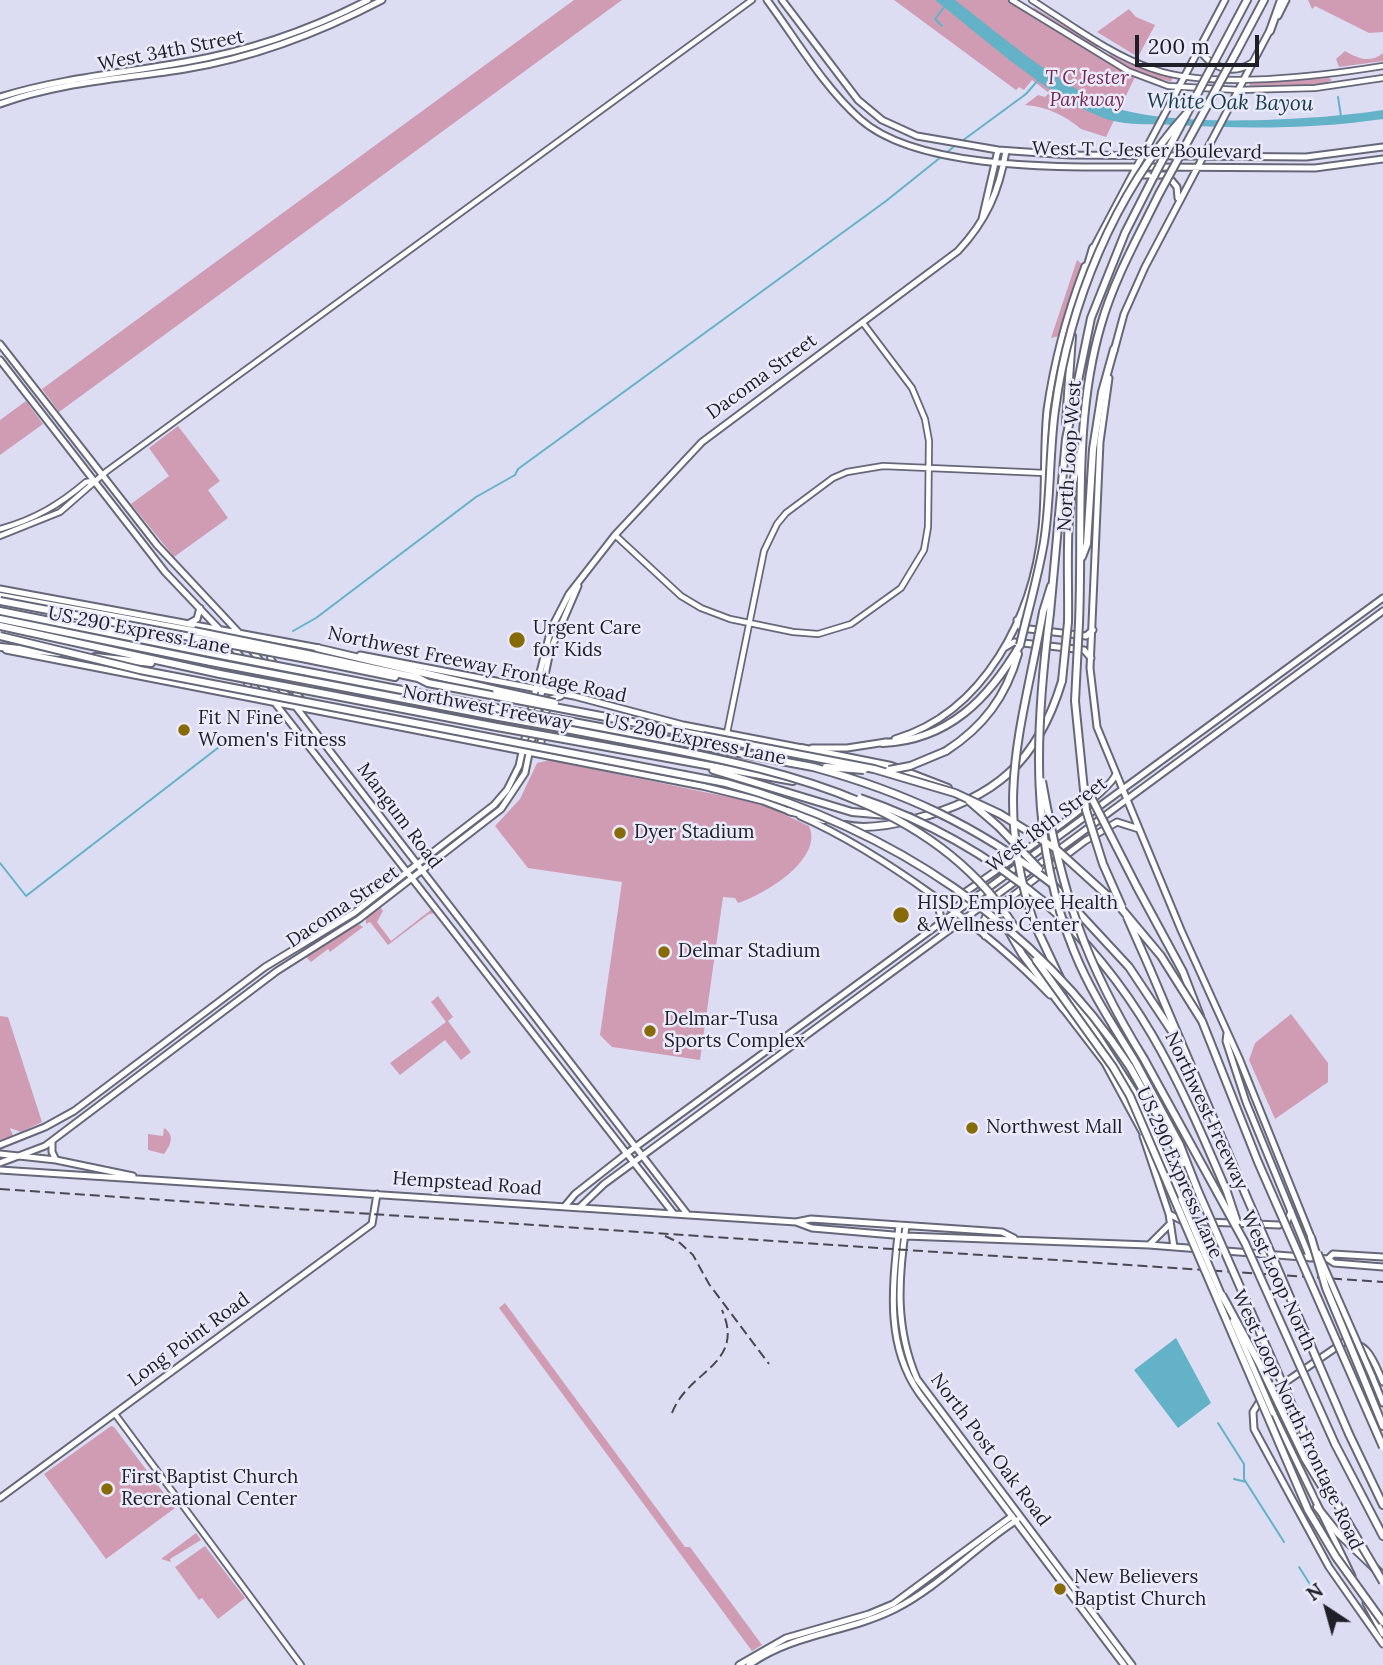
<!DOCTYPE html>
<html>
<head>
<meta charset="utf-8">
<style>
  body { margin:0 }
  #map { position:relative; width:1383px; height:1665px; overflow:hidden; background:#dcddf2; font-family:Lora,serif }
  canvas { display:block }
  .north { position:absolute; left:1292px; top:1574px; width:70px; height:70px; -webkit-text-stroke:5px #eaeafb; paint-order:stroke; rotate:324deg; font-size:19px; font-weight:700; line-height:28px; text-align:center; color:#1f1f27 }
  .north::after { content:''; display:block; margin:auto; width:24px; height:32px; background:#1f1f27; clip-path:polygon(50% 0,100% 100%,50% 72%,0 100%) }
  .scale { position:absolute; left:1135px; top:35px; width:124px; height:32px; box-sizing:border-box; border:4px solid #1f1f27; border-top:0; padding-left:9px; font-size:21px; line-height:24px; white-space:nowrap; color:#1f1f27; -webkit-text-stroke:5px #eaeafb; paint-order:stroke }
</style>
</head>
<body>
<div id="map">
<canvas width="1383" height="1665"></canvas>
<div class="north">N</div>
<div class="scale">200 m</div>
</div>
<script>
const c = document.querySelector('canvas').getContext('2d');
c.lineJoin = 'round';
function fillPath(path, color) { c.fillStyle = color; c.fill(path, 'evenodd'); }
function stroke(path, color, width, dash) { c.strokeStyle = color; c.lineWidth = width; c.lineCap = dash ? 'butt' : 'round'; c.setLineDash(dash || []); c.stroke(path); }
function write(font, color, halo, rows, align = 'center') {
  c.font = font + ' Lora,serif'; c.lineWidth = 5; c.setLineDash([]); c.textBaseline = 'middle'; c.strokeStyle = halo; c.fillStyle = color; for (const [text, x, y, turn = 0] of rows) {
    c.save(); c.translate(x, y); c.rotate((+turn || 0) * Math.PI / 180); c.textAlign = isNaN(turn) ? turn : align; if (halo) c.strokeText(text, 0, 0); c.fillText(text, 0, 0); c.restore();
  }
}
fillPath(new Path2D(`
  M574,0H622L59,412L42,389Z
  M894,0H1008L1135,77L1106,137L1081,129C1065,116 1049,107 1025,105L1038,95L1045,97L1049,93L1032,80L1024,90L1019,87L1016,90Z
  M1308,0H1383V32L1369,33L1315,6L1312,9Z
  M1033,7L1100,47L1094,48L1038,14Z
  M1129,9L1136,17L1155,25L1138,57L1097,32Z
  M1345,51C1357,58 1370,64 1383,53V61L1339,67L1336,59Z
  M1108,52C1124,52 1152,73 1173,77L1171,82C1152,76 1118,70 1108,52Z
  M1329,78L1332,80L1320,86L1249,87L1250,82Z
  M1077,260L1083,265L1059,336L1051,338Z
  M26,401L43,424L0,455V420Z
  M178,426L220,481L208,490L228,518L174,557L131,504L169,476L149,448Z
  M550,760L762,804L809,826C824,859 764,895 738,903L735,898L723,897L700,1060L612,1047L600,1035L622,882L528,868L495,826L520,799L537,763Z
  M380,907L383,911L377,922L391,941L432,909L436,913L429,914L388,945L370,922L366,924V916Z
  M357,923L363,927L330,952L328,949L311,962L306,957V954Z
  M438,996L453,1017L448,1021L471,1052L461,1060L445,1040L400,1075L390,1063L446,1022L431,1002Z
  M1291,1014L1328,1063V1082L1275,1119L1249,1060L1255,1043Z
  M0,1016L8,1017L42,1122L21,1132L10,1128L13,1136L0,1143Z
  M164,1128C175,1135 171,1145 164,1154L148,1150V1134L163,1136Z
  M505,1303L685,1547H690L762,1645L752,1651L499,1308Z
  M111,1426L114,1427L175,1508L106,1559L44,1474Z
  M196,1533L201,1540L170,1559L171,1562L161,1559Z
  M205,1546L245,1598L218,1619L202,1598L199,1600L175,1567Z`), '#d09cb3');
fillPath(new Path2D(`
  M935,0H955C1003,37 1048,77 1103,103C1160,130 1319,120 1383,110V119C1314,129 1245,129 1175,125C1151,124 1123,126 1101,117C1047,96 981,36 935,0Z
  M1176,1338L1211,1403L1178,1428L1134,1370Z`), '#63b2c7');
stroke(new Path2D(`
  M942,26L935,19L945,6
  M1338,97L1341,116
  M962,141L1026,94L1039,79
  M1256,147V150
  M945,154L957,144
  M293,631L316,618L476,497L515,475L518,469L886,201L941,157
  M0,863L26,896L219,747
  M1218,1423L1244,1464V1479L1284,1542
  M1234,1479L1246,1482
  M1299,1567L1313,1589`), '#63b2c7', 2);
const minor = new Path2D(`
  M1012,0L1128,71L1168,86L1238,90L1315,88L1383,78
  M1032,0C1070,24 1111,55 1153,69C1211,90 1322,76 1383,66
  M0,529C35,519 59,505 86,482L93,481
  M615,535L681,596L701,608L730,619L793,632L818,634L851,624L901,588L924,550L928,527L929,441L925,419L912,388L863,323
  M0,536L60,512L107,471L752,0
  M727,733L764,551L777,524L786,513L833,478L847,472L883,466L1045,473
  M115,1414L301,1665`);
const major = new Path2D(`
  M767,0C796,39 823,86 860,119C917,170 1061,167 1136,167
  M782,0L858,100L882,120L917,136L998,150L1070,155L1306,157L1383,147
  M1278,16L1286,0
  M1199,48C1209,67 1231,76 1252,63
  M0,97C61,78 123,73 185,62C248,51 312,29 368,0
  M0,104C59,82 123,79 185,69C253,58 321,32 382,0
  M1145,167L1315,168L1383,159
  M1129,181L1138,175H1167L1177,187L1178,198
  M982,219L998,150
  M1092,251L1225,0
  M0,344L157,545L241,635
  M1114,351L1124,314L1145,267L1271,28
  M0,360L165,572L221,631
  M1109,378L1100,442L1090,668L1097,727L1181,930L1239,1058L1311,1237
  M0,589L319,648
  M1017,620L1021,628L1086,636L1093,630
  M188,624L197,619L200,608
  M218,642L248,683L247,691
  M231,644L269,695
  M1006,647L1014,642L1084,650L1091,658
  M251,649L290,700
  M6,650L702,786L763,801L791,812
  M270,650L271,660L303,702
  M360,655L574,696L683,725L802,748
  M535,692L551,629L569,594L615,535L702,442L958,251C986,221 999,192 1006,151
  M275,703L674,1214
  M296,707L688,1215
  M895,739C985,712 1033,616 1042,528C1046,489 1043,449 1047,410C1054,361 1067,313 1085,266
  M540,748L548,700L561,696
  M812,748H847L886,742
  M800,816C881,852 989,931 1050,995
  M938,901L941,921
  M941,901L954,900C983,879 1107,798 1116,774
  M985,936L982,925L986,916L1085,841L1117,822L1139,829
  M1062,1007L1105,1063L1145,1137
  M1227,1033L1226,1041L1246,1102L1310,1258
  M1143,1136L1169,1214L1174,1247
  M52,1141V1152L56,1160
  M0,1145L45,1127L74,1111L265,967L354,913L494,805L507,790L519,766L533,702
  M0,1154L56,1160L133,1176
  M0,1163L45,1146L277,971L359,919L501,809L525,773L550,651L578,586
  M0,1170L796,1222L812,1228L905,1236L1149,1245L1328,1259L1334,1263L1383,1267
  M1168,1171L1181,1199
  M565,1206L575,1194L626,1154L1383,598
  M579,1208L604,1184L1383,611
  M1169,1214L1183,1221L1279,1225L1287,1222L1291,1211
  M796,1222L811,1219L1002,1232L1014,1238
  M899,1225C893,1283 884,1343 919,1393L1124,1665
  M906,1226C898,1280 895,1328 917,1379L1132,1665
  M1150,1244L1170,1224
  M1328,1259L1333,1254L1383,1257
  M1372,1376L1383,1403
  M1383,1382C1374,1363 1369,1341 1344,1342L1261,1399L1253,1412L1254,1429L1329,1567L1383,1644
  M1273,1413L1352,1576
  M0,1498L372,1224L377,1194
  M1366,1603L1383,1634
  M739,1665L786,1638L869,1614L893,1604L1012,1516
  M749,1665C794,1633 847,1633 895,1609C940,1586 975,1547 1017,1520`);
const highway = new Path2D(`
  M1270,31L1281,0
  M1220,51L1247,0
  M1237,51L1264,0
  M1076,305L1093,248
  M1066,423L1072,336
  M1082,557L1087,544L1093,449L1102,392L1114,349
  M0,596L194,631
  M0,611L205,652
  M1043,612L1051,586
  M1050,613L1066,439L1091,318L1125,233L1154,176
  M73,617L127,633
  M0,619L211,662
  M1068,622C1069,567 1063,504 1081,451
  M1079,623C1083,525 1073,420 1101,325C1114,279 1138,237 1159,194
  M0,626L220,674
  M0,647L60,653
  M317,648L496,690
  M307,654L418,678L428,683
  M95,657L151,663
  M307,659L395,677
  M298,670L501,709
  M305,680L499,717
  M315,692L497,727
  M601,716L703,736
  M568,721L813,767
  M566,729L660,747
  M564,739L793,781
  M883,743C949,740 989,698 1020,645
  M801,748L891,766L948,788
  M946,751C983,727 1006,697 1018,654
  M713,770L852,812L910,817
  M789,811L824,820
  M845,825C867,830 892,825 914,819C995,799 1038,761 1062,681
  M1052,884L1129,967L1173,1033
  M1137,887L1183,972L1200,1016
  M1043,901C1139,987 1177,1076 1227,1192
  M999,914L1022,954L1063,1008
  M1034,923L1060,978
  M1150,969L1245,1193
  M1070,993L1133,1091L1170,1174
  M1144,1059L1217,1192
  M1136,1063L1180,1145L1198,1191
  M1130,1067L1184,1163
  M1354,1355L1383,1426
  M1349,1434L1383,1505
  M1335,1444L1383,1536
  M1317,1507L1337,1532L1383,1576`);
stroke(minor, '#666779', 8);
stroke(major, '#666779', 9);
stroke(highway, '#666779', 10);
stroke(minor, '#fff', 4.5);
stroke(major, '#fff', 5);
stroke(highway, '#fff', 6);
stroke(new Path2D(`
  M0,1189L1383,1282
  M665,1236L680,1243L693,1255L709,1284L769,1364
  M672,1413C688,1370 746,1365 722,1310`), '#494954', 2, [10, 5]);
const majorBridge = new Path2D(`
  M1181,1199L1222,1296
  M1318,1253L1372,1376
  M1233,1321L1273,1413`);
const highwayBridge = new Path2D(`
  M1154,176L1220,51
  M1159,194L1237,51
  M0,601L307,659
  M1050,613C1035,728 1029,842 1074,951C1090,991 1114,1027 1136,1063
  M1079,623L1075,701L1086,810L1103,864L1122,907
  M194,631L307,654
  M0,636L140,670L726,783C891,828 1035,923 1130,1067
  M1020,645C1028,611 1038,577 1044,542C1051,498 1049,454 1055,410C1069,304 1114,194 1186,114
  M205,652L298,670
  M211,662L305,680
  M220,674L315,692
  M1062,681L1068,622
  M428,683L601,716
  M496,690L555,703
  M501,709L568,721
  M499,717L566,729
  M497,727L564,739
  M703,736L874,769L955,793L1000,814L1055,848L1120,907L1161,956L1202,1021L1258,1162L1383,1447
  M660,747C792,773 939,805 1015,928
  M813,767C904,792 976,825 1051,883
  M826,767L864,770
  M889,770L910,766L946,751
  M1042,781C1062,893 1084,962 1144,1059
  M1087,789L1137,887
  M860,798C928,821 988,855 1043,901
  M969,801L999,827L1039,869
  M989,897L999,914
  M1127,917L1150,969
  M1034,923C993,800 1021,733 1043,612
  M1036,960L1113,1067L1130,1096L1308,1510L1336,1557L1383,1622
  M1198,1191L1330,1492L1383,1582
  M1217,1192L1245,1243L1335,1444
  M1227,1192L1237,1222
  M1245,1193L1349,1434
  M1311,1237L1326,1288L1354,1355
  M1222,1295L1259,1363L1305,1459L1329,1498`);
stroke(majorBridge, '#666779', 9, []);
stroke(highwayBridge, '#666779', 10, []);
stroke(majorBridge, '#fff', 5);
stroke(highwayBridge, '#fff', 6);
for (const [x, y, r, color] of [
  [517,640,9,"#866b08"],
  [184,730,7,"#866b08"],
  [620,833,7,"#866b08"],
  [901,915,9,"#866b08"],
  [664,952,7,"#866b08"],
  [650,1031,7,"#866b08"],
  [972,1128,7,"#866b08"],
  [107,1489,7,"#866b08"],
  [1060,1589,7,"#866b08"]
]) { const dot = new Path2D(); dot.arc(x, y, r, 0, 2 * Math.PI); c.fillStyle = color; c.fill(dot); stroke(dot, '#eaeafb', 2.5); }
write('19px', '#1f1f27', '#eaeafb', [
  ["West 34th Street",171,51,-11],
  ["West T C Jester Boulevard",1147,151,1],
  ["Dacoma Street",762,377,-36],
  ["North Loop West",1070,456,-86],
  ["US 290 Express Lane",139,631,11],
  ["Northwest Freeway Frontage Road",477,665,12],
  ["Northwest Freeway",487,708,11],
  ["US 290 Express Lane",695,740,12],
  ["Mangum Road",399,816,53],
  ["West 18th Street",1047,825,-37],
  ["Dacoma Street",343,907,-34],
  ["Northwest Freeway",1206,1111,65],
  ["US 290 Express Lane",1179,1173,66],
  ["Hempstead Road",467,1184,4],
  ["West Loop North",1278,1281,65],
  ["Long Point Road",189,1340,-36],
  ["West Loop North Frontage Road",1297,1420,65],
  ["North Post Oak Road",990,1450,53]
]);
write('italic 19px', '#752a51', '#eaeafb', [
  ["T C Jester",1087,79],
  ["Parkway",1087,101]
]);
write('19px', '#1f1f27', '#eaeafb', [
  ["Urgent Care",533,629],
  ["for Kids",533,651],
  ["Fit N Fine",198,719],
  ["Women's Fitness",198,741],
  ["Dyer Stadium",634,833],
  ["HISD Employee Health",917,904],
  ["& Wellness Center",917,926],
  ["Delmar Stadium",678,952],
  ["Delmar-Tusa",664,1020],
  ["Sports Complex",664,1042],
  ["Northwest Mall",986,1128],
  ["First Baptist Church",121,1478],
  ["Recreational Center",121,1500],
  ["New Believers",1074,1578],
  ["Baptist Church",1074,1600]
], 'left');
write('italic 21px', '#153b44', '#eaeafb', [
  ["White Oak Bayou",1230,103,1]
]);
</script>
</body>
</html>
